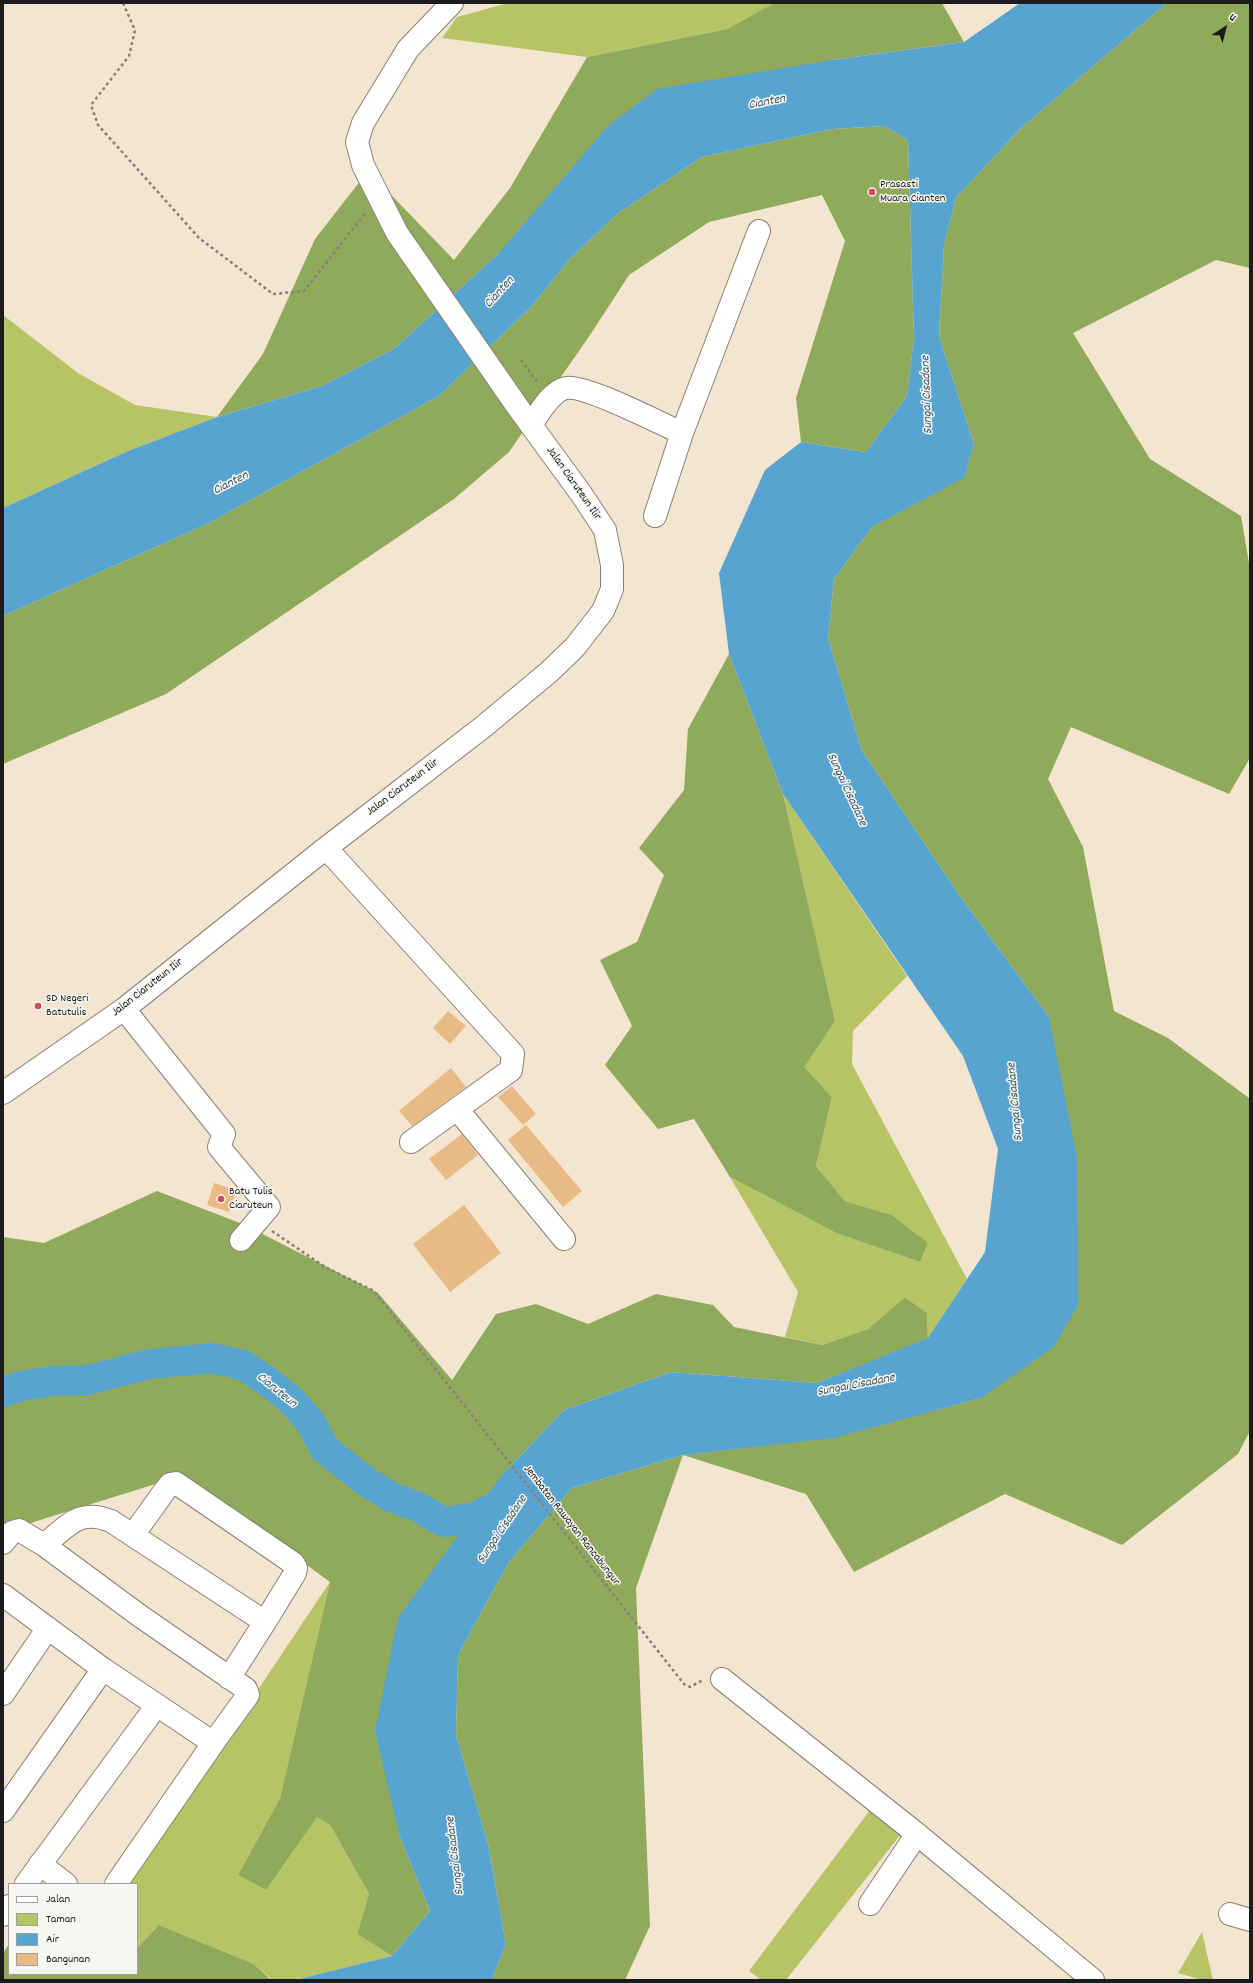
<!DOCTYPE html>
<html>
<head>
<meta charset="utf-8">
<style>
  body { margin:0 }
  #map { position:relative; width:1253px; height:1983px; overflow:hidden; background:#f4e5d1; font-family:Dekko,sans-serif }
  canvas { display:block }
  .frame { position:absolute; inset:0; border:4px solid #1c1c1c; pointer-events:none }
  .legend { position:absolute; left:8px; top:1883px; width:130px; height:92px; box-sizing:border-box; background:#f6f6f2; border:1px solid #9f9f9c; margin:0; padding:5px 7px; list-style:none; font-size:12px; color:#1c1c1c }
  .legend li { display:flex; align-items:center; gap:8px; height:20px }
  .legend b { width:20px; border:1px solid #9f9f9c }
  .north { position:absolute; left:1205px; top:8px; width:40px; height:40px; -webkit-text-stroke:3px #f6f6f2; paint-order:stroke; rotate:36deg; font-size:11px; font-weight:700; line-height:16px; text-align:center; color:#1c1c1c }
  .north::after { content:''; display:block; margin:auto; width:14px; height:18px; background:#1c1c1c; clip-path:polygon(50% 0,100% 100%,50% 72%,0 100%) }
</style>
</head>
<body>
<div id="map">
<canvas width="1253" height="1983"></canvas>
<div class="frame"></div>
<ul class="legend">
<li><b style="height:5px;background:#fff"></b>Jalan</li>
<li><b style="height:11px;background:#b6c466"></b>Taman</li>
<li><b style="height:11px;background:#58a4d0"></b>Air</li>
<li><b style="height:11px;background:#e8ba85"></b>Bangunan</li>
</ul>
<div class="north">U</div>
</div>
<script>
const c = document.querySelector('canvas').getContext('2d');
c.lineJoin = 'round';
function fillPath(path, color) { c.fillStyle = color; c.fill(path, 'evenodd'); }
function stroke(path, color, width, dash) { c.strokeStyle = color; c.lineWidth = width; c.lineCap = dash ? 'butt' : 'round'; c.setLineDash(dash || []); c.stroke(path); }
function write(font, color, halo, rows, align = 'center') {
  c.font = font + ' Dekko,sans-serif'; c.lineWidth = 3; c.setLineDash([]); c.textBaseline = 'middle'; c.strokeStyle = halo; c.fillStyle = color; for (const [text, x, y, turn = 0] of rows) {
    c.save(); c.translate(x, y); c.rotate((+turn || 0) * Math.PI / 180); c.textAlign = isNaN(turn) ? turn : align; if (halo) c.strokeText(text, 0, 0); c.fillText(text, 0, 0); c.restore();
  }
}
fillPath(new Path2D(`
  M508,3H774L727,29L587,57L442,38L457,17Z
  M3,315L78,373L135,405L217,417L128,451L3,508Z
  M783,794L907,976L853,1031L852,1064L967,1279L928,1339L927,1313L905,1297L868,1329L822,1345L785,1337L798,1292L730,1177L836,1233L920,1262L928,1243L892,1215L845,1201L816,1166L832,1097L803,1067L835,1021Z
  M330,1582L280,1798L238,1875L266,1890L317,1816L330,1825L369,1894L357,1934L392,1956L295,1980H272L254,1964L159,1925L137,1948V1884H128Z
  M871,1809L901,1834L786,1980H761L749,1971Z
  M1202,1932L1213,1980H1202L1178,1973Z`), '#b6c466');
fillPath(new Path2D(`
  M774,3H942L964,42L832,60L498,254L395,348L322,386L217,417L263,354L315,239L368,171L454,260L510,188L587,57L727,29Z
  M1167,3H1250V268L1216,260L1073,333L1150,459L1241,516L1250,569V758L1229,794L1071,727L1048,779L1083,847L1114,1011L1168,1038L1249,1098L1250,1101V1431L1238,1454L1122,1545L1005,1494L854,1572L806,1494L683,1455L636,1588L650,1926L625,1980H492L506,1944L488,1844L456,1735L458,1655L509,1562L572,1488L683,1455L834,1437L981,1398L1049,1017L960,896L862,751L828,638L834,579L872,527L964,477L974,444L939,336L944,245L956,198L1020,129Z
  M884,126L908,140L914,338L907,396L866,452L801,442L796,398L845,241L822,195L709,222L629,275L590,335L509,452L454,499L166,694L3,764V616L209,523L439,396L532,306L569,260L617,214L702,157L832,129Z
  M729,654L783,794L835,1021L804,1067L832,1097L816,1166L845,1201L892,1215L928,1243L920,1262L836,1233L730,1177L694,1119L658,1129L605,1065L632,1026L600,960L637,942L664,875L639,848L684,790L688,729Z
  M157,1191L245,1225L378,1293L452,1380L496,1314L536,1304L588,1324L656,1294L713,1305L734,1327L822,1345L868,1329L905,1297L927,1313L928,1339L817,1383L671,1372L564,1410L502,1475L400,1837L430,1911L392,1956L357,1934L369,1894L330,1825L317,1817L266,1890L238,1875L280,1798L330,1582L184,1475L21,1526L3,1546V1237L44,1243Z
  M159,1925L254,1964L271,1980H3V1953L9,1944V1974H137V1948Z`), '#90aa5b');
fillPath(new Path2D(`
  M1020,3H1167L1020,129L956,198L944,245L939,336L974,444L964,478L872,527L834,579L828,638L862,751L960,896L1049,1017L1077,1158L1078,1305L1054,1347L981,1398L834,1438L683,1455L572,1488L509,1562L458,1655L456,1735L488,1844L506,1944L492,1980H295L392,1956L430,1911L400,1837L375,1731L398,1618L502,1475L564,1410L671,1372L817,1383L928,1338L985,1252L998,1149L963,1056L783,794L729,654L719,573L765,470L801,442L866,452L907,396L914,338L908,140L884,126L832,129L702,157L617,214L569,260L532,306L439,396L209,523L3,616V508L128,451L217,417L322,386L395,348L498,254L608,126L657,89L832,60L964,42Z`), '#58a4d0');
stroke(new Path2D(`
  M3,1392L21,1386L53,1381L87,1380L150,1364L212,1358L243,1365L270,1383L292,1401L311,1423L325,1449L364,1480L391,1497L420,1508L444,1522L475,1517L507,1501`), '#58a4d0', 30);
fillPath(new Path2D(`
  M448,1011L466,1026L450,1044L433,1028Z
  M451,1068L466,1087L412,1126L399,1111Z
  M512,1086L536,1114L523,1125L498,1097Z
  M526,1125L582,1191L563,1207L508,1140Z
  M462,1134L478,1155L446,1180L429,1159Z
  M214,1183L236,1190L229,1212L207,1205Z
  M464,1205L501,1253L450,1292L413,1244Z`), '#e8ba85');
const minor = new Path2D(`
  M531,425C539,413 551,391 566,388C585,384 661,424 682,433
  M655,516L682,433L759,231
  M326,848L513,1054L511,1070L411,1142
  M124,1009L224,1134L219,1147L269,1207L241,1240
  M3,1093L124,1009L326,848L483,727L549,672L575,647L603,611L612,589V565L605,530L582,495L517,406L397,233L363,165L357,142L363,123L408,49L452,3
  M457,1109L564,1239
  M133,1535L166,1489L170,1484L176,1483L293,1563L296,1568L295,1573L265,1622
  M3,1543L12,1532L19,1530L44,1545L140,1616L246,1689L248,1695L216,1739L211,1740L206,1738L103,1669L3,1595
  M44,1545C68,1526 79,1508 111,1521L265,1622L229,1678
  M722,1679L917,1834L1093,1980
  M3,1694L48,1628
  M3,1811L103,1669
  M40,1864L66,1884
  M26,1884L157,1705
  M116,1884L216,1739
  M870,1904L917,1834
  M1230,1914L1250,1920
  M3,1915L9,1906`);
stroke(minor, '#888076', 24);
stroke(new Path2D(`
  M123,3L135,30L129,56L91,105L98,125L199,238L273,294L304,291L366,212
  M521,360L539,384
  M272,1231L325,1267L374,1291L684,1684L690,1687L703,1680`), '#888076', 2.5, [3, 3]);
stroke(minor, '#fff', 22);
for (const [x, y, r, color] of [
  [872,192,4,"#d1495b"],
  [38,1006,4,"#d1495b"],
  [221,1199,4,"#d1495b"]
]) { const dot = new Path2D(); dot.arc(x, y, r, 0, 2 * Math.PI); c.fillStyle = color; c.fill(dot); stroke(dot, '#f6f6f2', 1.5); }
write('12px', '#1c1c1c', '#f6f6f2', [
  ["Prasasti",880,185],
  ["Muara Cianten",880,199],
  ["SD Negeri",46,999],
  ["Batutulis",46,1013],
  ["Batu Tulis",229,1192],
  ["Ciaruteun",229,1206]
], 'left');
write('12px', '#1c1c1c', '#f6f6f2', [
  ["Jalan Ciaruteun Ilir",573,484,55],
  ["Jalan Ciaruteun Ilir",403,788,-37],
  ["Jalan Ciaruteun Ilir",148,988,-38],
  ["Jembatan Rawayan Rancabungur",571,1526,52]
]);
write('italic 13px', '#37596d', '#f6f6f2', [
  ["Cianten",767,103,-11],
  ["Cianten",500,293,-48],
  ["Sungai Cisadane",928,395,-92],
  ["Cianten",231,484,-27],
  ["Sungai Cisadane",846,790,65],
  ["Sungai Cisadane",1016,1102,-95],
  ["Sungai Cisadane",856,1386,-11],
  ["Ciaruteun",276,1391,39],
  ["Sungai Cisadane",503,1530,-56],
  ["Sungai Cisadane",456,1856,-97]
]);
</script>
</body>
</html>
